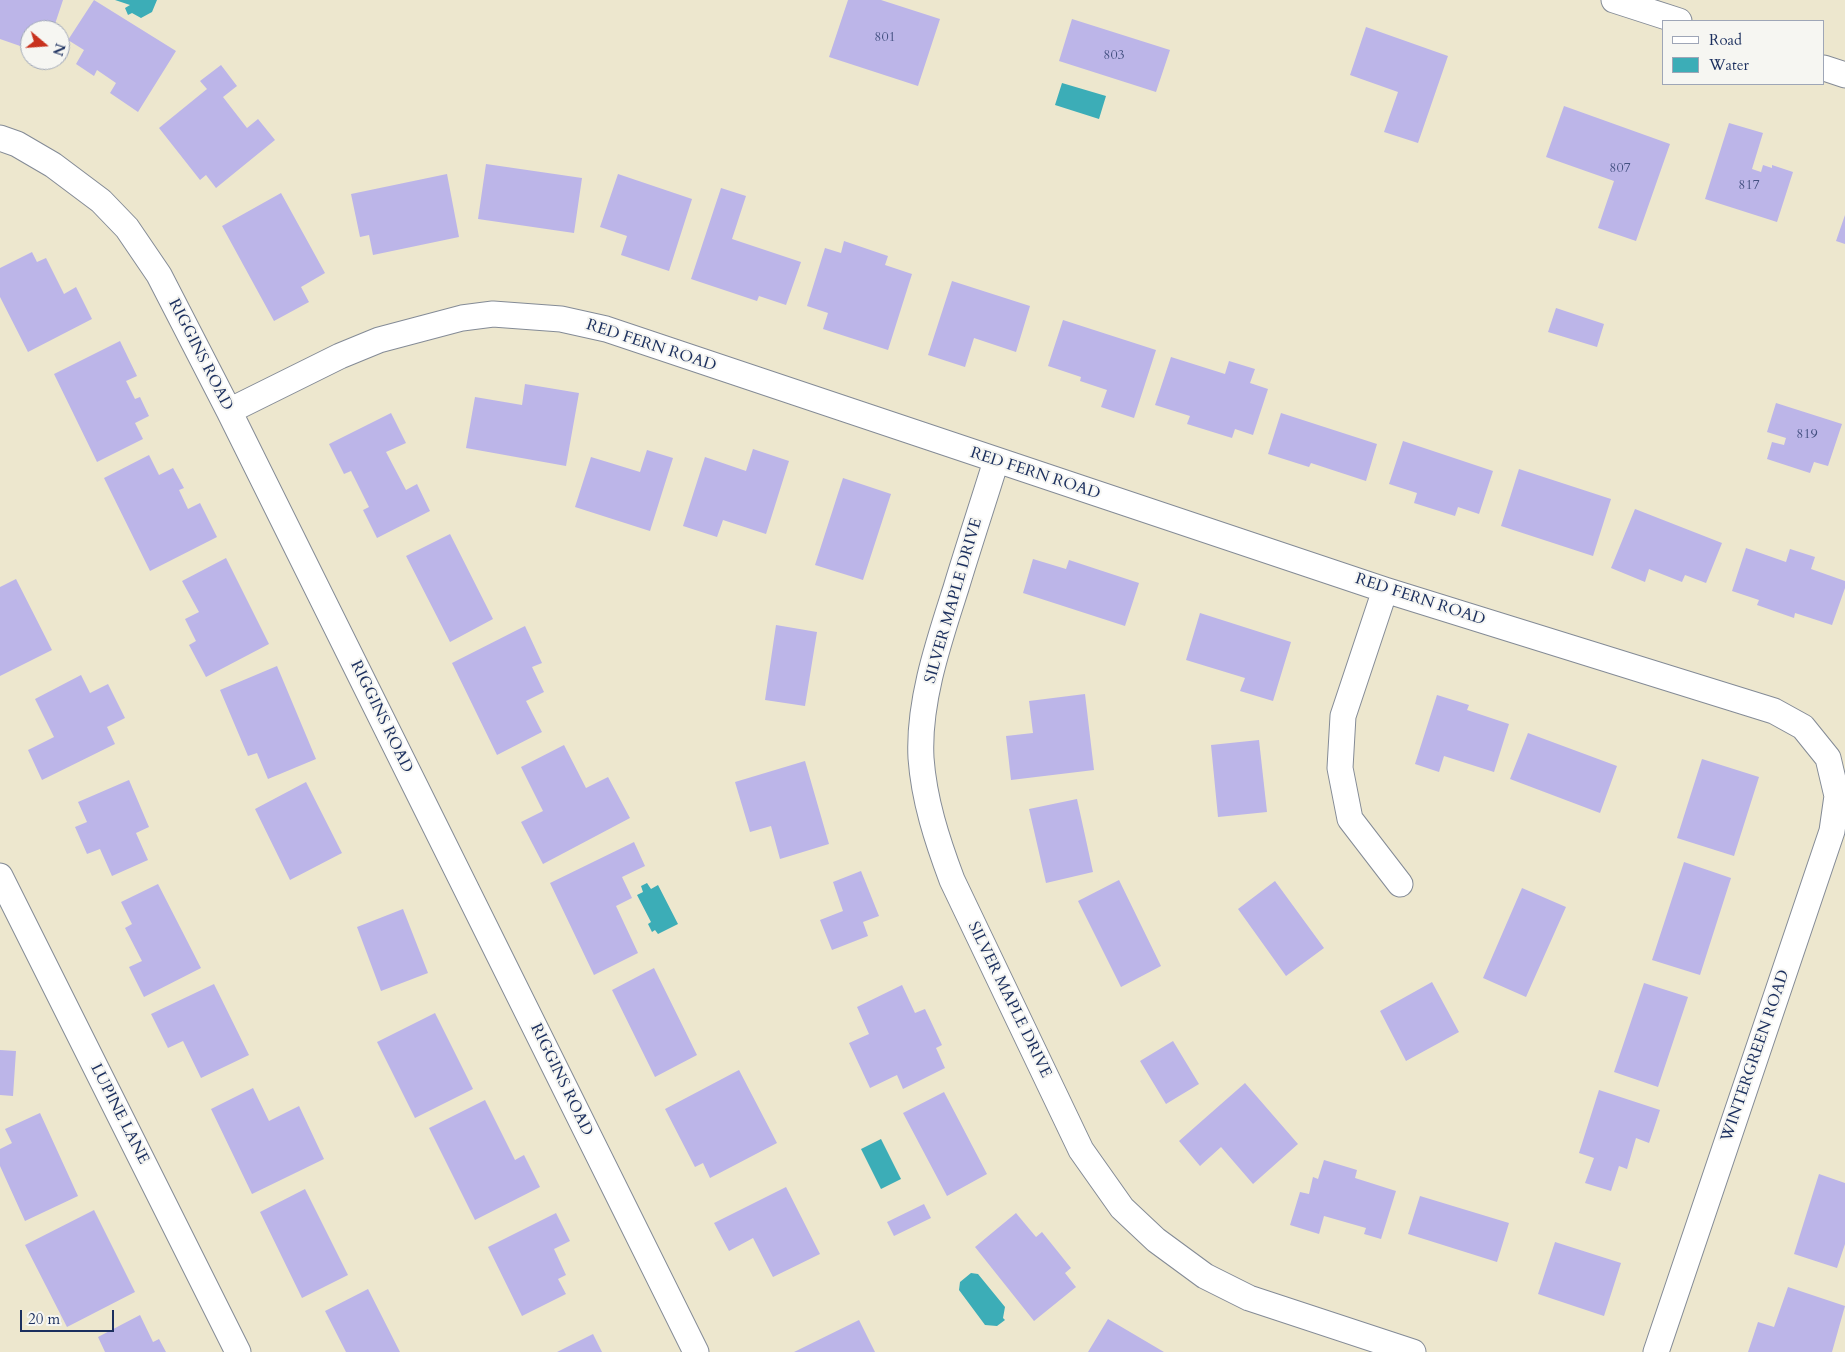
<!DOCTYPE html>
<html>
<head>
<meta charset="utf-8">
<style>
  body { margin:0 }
  #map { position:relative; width:1845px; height:1352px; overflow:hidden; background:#ede7ce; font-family:Cardo,serif }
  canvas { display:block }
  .legend { position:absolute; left:1662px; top:20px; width:162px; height:65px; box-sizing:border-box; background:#f6f6f2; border:1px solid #9ea6b7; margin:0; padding:6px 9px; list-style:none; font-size:15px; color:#1b2f5e }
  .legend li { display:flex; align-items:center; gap:10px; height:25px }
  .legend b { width:25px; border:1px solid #9ea6b7 }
  .north { position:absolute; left:20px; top:20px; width:50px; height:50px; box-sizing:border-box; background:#f6f6f2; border:1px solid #9ea6b7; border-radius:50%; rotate:108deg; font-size:14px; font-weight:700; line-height:20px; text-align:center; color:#1b2f5e }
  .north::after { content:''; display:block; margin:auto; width:18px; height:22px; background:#c8321e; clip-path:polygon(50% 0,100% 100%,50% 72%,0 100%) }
  .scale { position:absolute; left:20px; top:1310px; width:94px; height:22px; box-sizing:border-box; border:2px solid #1b2f5e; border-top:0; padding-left:6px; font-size:15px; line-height:18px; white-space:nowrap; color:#1b2f5e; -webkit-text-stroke:4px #f6f6f2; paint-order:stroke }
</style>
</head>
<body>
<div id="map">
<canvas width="1845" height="1352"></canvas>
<ul class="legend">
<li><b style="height:6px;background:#fff"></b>Road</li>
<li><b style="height:14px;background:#3cadb7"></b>Water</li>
</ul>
<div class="north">N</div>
<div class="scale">20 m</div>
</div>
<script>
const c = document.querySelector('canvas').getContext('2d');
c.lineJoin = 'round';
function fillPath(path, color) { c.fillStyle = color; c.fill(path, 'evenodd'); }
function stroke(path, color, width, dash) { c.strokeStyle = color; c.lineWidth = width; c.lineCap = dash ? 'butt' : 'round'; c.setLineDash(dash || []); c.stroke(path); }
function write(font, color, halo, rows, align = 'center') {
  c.font = font + ' Cardo,serif'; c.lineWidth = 4; c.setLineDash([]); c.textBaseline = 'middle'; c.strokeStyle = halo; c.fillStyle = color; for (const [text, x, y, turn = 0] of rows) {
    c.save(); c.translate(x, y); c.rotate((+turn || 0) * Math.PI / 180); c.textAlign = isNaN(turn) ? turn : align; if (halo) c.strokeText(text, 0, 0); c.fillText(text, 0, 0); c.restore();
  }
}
fillPath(new Path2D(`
  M115,0H157L152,12L141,18L132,13L128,15L125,8L130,5Z
  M1062,83L1106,96L1099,119L1055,105Z
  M647,883L651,889L658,885L678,924L658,934L655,930L652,932L648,924L651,922L637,895L643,892L641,886Z
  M881,1139L901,1179L881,1189L861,1149Z
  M971,1273L978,1274L1005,1307L1003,1318L1005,1320L997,1326L985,1325L959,1290L960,1282Z`), '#3cadb7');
fillPath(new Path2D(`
  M0,0H63L53,30H30V40L26,38L23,47L0,39Z
  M94,0L176,51L138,112L110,93L116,83L97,70L94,76L76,64L84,50L68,40Z
  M848,0H881L940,19L918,86L829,57Z
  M1072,19L1170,50L1156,92L1059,61Z
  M1366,27L1448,56L1418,143L1384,132L1398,92L1350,75Z
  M221,65L237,86L223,97L247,128L258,119L275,140L216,188L206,175L200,180L159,128L207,89L200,81Z
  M1564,106L1670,144L1636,241L1598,228L1614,181L1546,157Z
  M1729,123L1763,133L1752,169L1761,172L1763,165L1772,168V165L1793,172L1777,222L1705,199Z
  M486,164L582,178L574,233L478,219Z
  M447,174L459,237L373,255L369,235L360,237L351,194Z
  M618,174L692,199L669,271L621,255L627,236L600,227Z
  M721,188L746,196L732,239L801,262L786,305L759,296L757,301L691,279Z
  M281,193L325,273L301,287L309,302L274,321L222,226Z
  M1845,215V244L1836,241Z
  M844,241L888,256L885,265L912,274L888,350L823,329L828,313L807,306L825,248L841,253Z
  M32,252L37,262L46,258L64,294L76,287L92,319L28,352L0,297V268Z
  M952,281L1030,306L1016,352L974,338L965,367L928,355Z
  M1556,308L1604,324L1597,347L1548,332Z
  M1063,320L1156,350L1134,418L1101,407L1107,390L1080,381L1081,377L1048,366Z
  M120,341L137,376L126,381L135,399L140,397L149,416L135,423L143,439L97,462L54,374Z
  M1171,357L1225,374L1229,361L1255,369L1250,383L1268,389L1253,435L1235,429L1232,438L1187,424L1190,416L1155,405Z
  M525,384L579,393L566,466L466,448L475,397L522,405Z
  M1776,403L1842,424L1828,466L1814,462L1810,473L1767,459L1772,442L1784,445L1786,438L1767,432Z
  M391,413L406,443L386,452L406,490L417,484L430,511L377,538L363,510L369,507L351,471L344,474L329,444Z
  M1281,413L1377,444L1366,481L1311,463L1309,467L1268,454Z
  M1403,441L1493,471L1479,514L1458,507L1455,516L1414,503L1417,493L1389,484Z
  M753,449L789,461L766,534L723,520L717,537L683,526L705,457L746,471Z
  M647,450L673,458L650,531L575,507L591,457L640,472Z
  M149,455L159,475L173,468L184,488L179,490L188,509L200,503L217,537L150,571L104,478Z
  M1519,469L1611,499L1593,556L1501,526Z
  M843,478L891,494L863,580L815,565Z
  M1635,509L1722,543L1706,583L1685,575L1682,582L1649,569L1645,582L1611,568Z
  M450,534L493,619L450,642L406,556Z
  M1746,548L1786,562L1790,549L1815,557L1811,569L1845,581V588L1832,625L1795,613L1794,618L1757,605L1759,600L1732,591Z
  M226,558L269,644L206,677L189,645L196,641L185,619L199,612L182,581Z
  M1033,559L1066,569L1069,560L1139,583L1125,626L1023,593Z
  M16,579L52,650L0,676V587Z
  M1200,613L1291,642L1273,701L1240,691L1245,678L1186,660Z
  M776,625L817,632L805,706L765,700Z
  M525,626L542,663L532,667L544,692L526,701L542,732L497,755L452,663Z
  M277,666L316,759L268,779L257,753L248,756L220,690Z
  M81,675L90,693L108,684L125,718L107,727L115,744L42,780L28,750L54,737L35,699Z
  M1085,694L1094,770L1011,780L1006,736L1033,733L1029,701Z
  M1437,695L1469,705L1467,710L1509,724L1494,772L1444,756L1439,772L1415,764Z
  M1528,733L1617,766L1600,813L1510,779Z
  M1259,740L1267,812L1218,817L1211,745Z
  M564,745L586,788L608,777L630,818L543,864L521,822L543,811L521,767Z
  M1702,759L1759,777L1734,856L1677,838Z
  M805,761L829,844L780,859L771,826L750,832L735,782Z
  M129,780L149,827L136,833L148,860L112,876L100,849L87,854L75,827L87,822L78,802Z
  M306,782L342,853L290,880L255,809Z
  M1077,799L1093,872L1046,883L1029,809Z
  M634,842L645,866L622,877L632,898L616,906L638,953L594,975L550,883Z
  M1684,862L1731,878L1700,975L1652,960Z
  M861,871L879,916L863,922L868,936L832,950L820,920L843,911L833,882Z
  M1119,880L1161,966L1121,987L1078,901Z
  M1275,881L1324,948L1286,976L1238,909Z
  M158,884L201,968L144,997L129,967L142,961L125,928L132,924L121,902Z
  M1522,888L1566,907L1526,997L1483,978Z
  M403,909L428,973L381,991L357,927Z
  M654,968L697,1055L655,1077L612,990Z
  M1432,982L1459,1032L1406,1061L1380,1011Z
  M1644,983L1688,997L1658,1087L1614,1072Z
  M214,984L249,1055L201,1078L183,1041L168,1048L151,1014Z
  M902,985L915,1013L925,1009L942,1045L936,1048L945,1068L903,1089L897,1075L870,1088L849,1043L869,1034L857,1007Z
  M435,1013L473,1089L415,1118L377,1042Z
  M1173,1041L1199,1084L1166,1104L1140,1061Z
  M0,1050L16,1051L13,1096L0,1095Z
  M739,1070L777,1143L710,1178L703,1163L695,1167L665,1109Z
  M1245,1083L1298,1144L1253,1184L1221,1147L1200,1166L1179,1141Z
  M253,1088L269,1121L299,1106L324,1159L252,1194L211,1109Z
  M1599,1090L1660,1110L1649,1143L1636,1138L1627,1169L1619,1166L1611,1191L1585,1183L1594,1158L1579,1153Z
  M944,1092L987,1174L947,1196L903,1113Z
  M485,1100L515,1160L524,1155L540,1187L475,1220L429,1128Z
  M40,1113L78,1196L25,1221L0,1166V1149L12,1143L5,1129Z
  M1324,1160L1357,1170L1355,1178L1396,1191L1381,1239L1364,1234L1366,1228L1324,1216L1319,1234L1290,1225L1300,1192L1309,1194L1313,1177L1318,1179Z
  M1819,1174L1845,1183V1244L1837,1268L1794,1254Z
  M786,1187L820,1254L773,1277L753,1238L729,1251L714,1223Z
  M305,1189L348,1275L302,1298L260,1212Z
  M1420,1196L1509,1223L1497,1262L1408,1234Z
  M924,1204L931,1218L894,1236L887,1222Z
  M94,1210L135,1292L67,1327L25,1245Z
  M556,1213L570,1241L554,1249L566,1275L558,1279L566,1294L522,1316L488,1247Z
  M1016,1213L1036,1237L1042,1232L1071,1268L1065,1273L1076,1287L1034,1321L975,1247Z
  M1555,1242L1621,1263L1604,1316L1538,1294Z
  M1788,1287L1845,1306L1832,1352H1748L1758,1322L1774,1327Z
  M368,1289L400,1352H346L325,1311Z
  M140,1315L153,1342L159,1339L166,1352H105L98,1337Z
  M1108,1319L1164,1352H1088Z
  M859,1320L875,1352H794Z
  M593,1334L602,1352H557Z`), '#bcb5e8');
const minor = new Path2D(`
  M1614,0L1679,21
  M1824,68L1845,75
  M0,138L17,144L53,165L101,201L127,228L159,275L229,411L696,1352
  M229,411L340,356L379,340L462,318L493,314L561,319L606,329L1385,590L1774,711L1803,727L1828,758L1837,796L1832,831L1656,1352
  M996,461C983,503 969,545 956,588C939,641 918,702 921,758C924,800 937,840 952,880L1081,1150L1122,1208L1156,1240L1205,1276L1249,1298L1413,1352
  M1385,590L1343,716L1340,768L1350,819L1400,884
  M0,876L238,1352`);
stroke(minor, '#848b96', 27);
stroke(minor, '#fff', 25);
write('14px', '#435080', null, [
  ["801",885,38],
  ["803",1114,56],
  ["807",1620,169],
  ["817",1749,186],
  ["819",1807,435]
]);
write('16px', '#1b2f5e', '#f6f6f2', [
  ["RED FERN ROAD",651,346,18],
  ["RIGGINS ROAD",200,355,63],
  ["RED FERN ROAD",1035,474,18],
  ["RED FERN ROAD",1420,600,18],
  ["SILVER MAPLE DRIVE",954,601,-74],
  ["RIGGINS ROAD",381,717,64],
  ["SILVER MAPLE DRIVE",1009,1000,64],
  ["WINTERGREEN ROAD",1756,1056,-71],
  ["RIGGINS ROAD",561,1080,64],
  ["LUPINE LANE",119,1114,63]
]);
</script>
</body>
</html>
